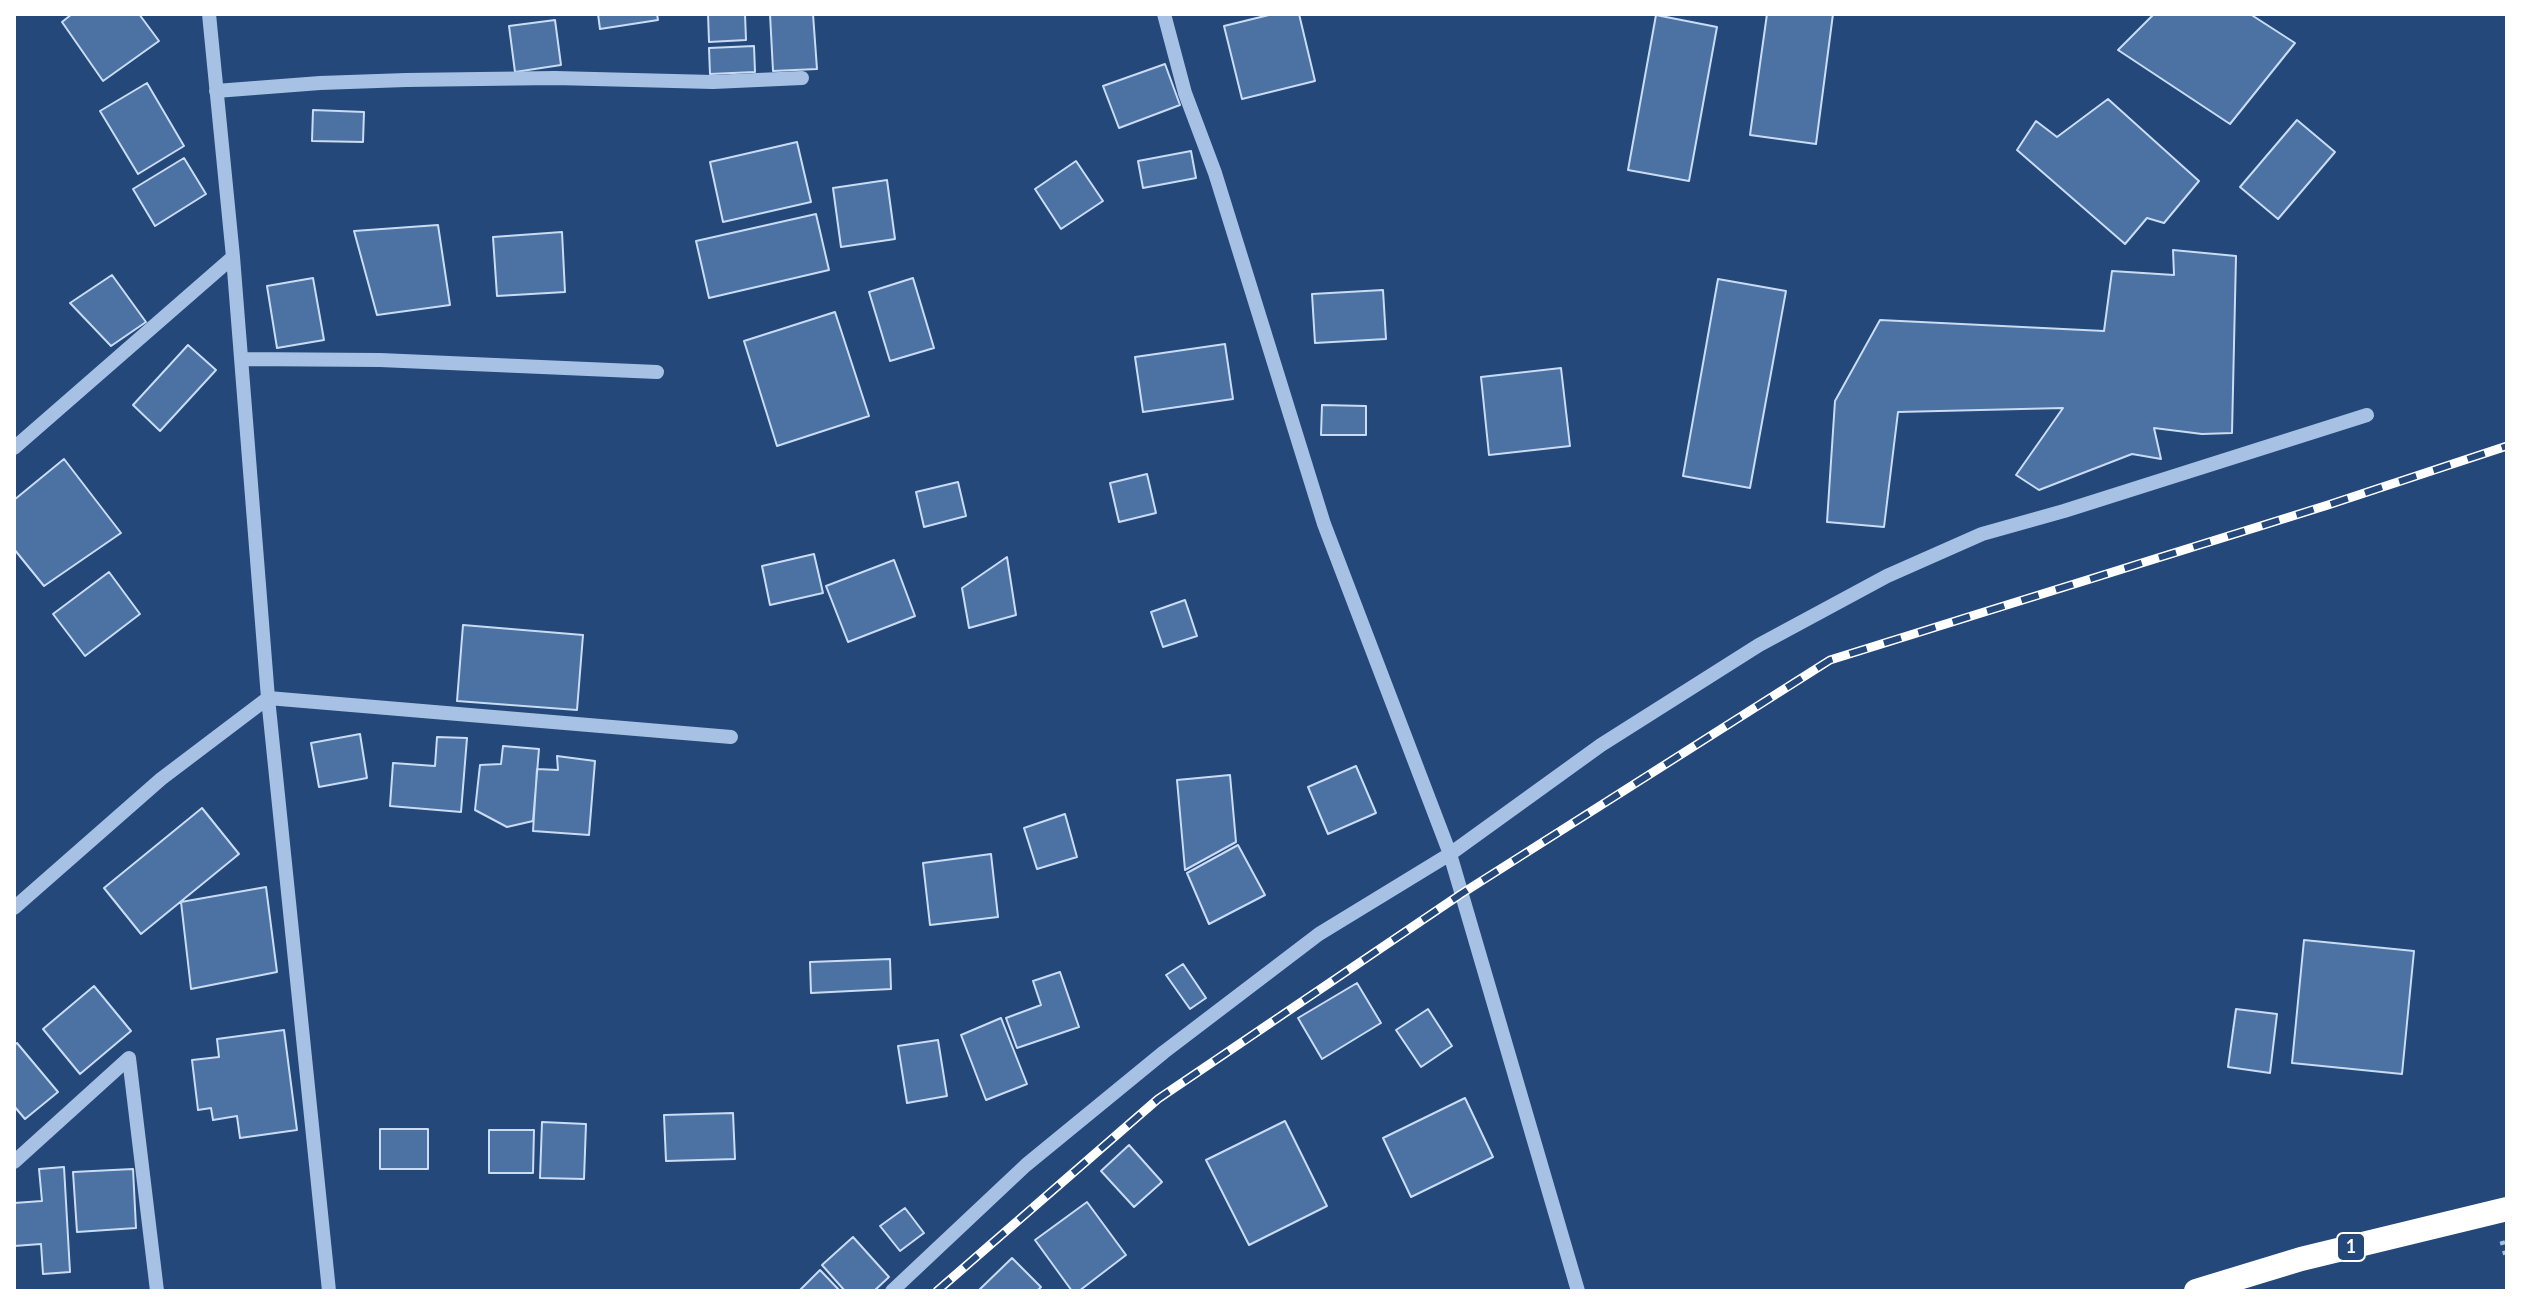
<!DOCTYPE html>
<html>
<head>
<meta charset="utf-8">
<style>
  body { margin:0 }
  #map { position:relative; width:2521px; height:1305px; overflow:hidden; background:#24487a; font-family:Lato,sans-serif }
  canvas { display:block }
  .frame { position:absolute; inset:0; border:16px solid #fff; pointer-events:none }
</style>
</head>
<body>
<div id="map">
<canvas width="2521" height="1305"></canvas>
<div class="frame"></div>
</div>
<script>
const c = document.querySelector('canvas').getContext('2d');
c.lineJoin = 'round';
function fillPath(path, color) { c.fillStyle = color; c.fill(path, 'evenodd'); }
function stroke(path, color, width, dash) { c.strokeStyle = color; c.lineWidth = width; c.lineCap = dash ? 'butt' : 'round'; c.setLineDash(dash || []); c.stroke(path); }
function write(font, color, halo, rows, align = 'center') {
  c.font = font + ' Lato,sans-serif'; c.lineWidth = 6; c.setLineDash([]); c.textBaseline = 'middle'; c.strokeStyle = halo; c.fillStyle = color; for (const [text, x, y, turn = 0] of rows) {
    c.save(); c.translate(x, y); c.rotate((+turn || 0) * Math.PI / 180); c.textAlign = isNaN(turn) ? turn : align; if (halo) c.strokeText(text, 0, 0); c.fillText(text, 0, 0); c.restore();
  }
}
const building = new Path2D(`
  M72,14H139L159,41L103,81L62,22Z
  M598,14H657L658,20L600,29Z
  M708,14H745L746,40L709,42Z
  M770,14H813L817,69L773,71Z
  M1273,14H1299L1315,81L1242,99L1224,26Z
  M1767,14H1833L1816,144L1750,135Z
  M2154,14H2250L2295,43L2230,124L2118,50Z
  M1656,15L1717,27L1689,181L1628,170Z
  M555,20L561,65L515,72L509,26Z
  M754,46L755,72L710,74L709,48Z
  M1165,64L1180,105L1119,128L1103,86Z
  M147,83L184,146L138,174L100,111Z
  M2108,99L2199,181L2164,223L2147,218L2125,244L2017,150L2036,121L2057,137Z
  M313,110L364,112L363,142L312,141Z
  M2297,120L2335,152L2278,219L2240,187Z
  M797,142L811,202L723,222L710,162Z
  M1191,151L1196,178L1143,188L1138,161Z
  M184,158L206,194L155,226L133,189Z
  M1076,161L1103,201L1061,229L1035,189Z
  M887,180L895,239L841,247L833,188Z
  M816,214L829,270L709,298L696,241Z
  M438,225L450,305L377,315L354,231Z
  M562,232L565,292L497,296L493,237Z
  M2173,250L2236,256L2232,433L2202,434L2154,428L2161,459L2132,454L2039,490L2016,475L2063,408L1898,412L1884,527L1827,522L1835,401L1880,320L2104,331L2112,271L2174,275Z
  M112,275L146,322L111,346L70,303Z
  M313,278L324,340L277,348L267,286Z
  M913,278L934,348L890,361L869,292Z
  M1718,279L1786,291L1750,488L1683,476Z
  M1383,290L1386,339L1315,343L1312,294Z
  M835,312L869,416L777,446L744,341Z
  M1225,344L1233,399L1143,412L1135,357Z
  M188,345L216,370L160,431L133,405Z
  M1561,368L1570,446L1489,455L1481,377Z
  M1322,405L1366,406V435H1321Z
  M64,459L121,533L44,586L14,549V500Z
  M1147,474L1156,513L1119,522L1110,483Z
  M958,482L966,516L924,527L916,492Z
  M814,554L823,593L770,605L762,566Z
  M1007,557L1016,615L969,628L962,588Z
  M894,560L915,616L848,642L826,586Z
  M109,572L140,614L85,656L53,614Z
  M1185,600L1197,636L1163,647L1151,612Z
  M463,625L583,635L577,710L457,701Z
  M360,734L367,778L319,787L311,743Z
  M437,737L467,738L461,812L390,806L393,763L435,766Z
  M503,746L539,749L533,821L507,827L475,810L480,765L501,764Z
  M557,756L595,761L589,835L533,831L537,769L558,770Z
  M1356,766L1376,813L1328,834L1308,787Z
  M1230,775L1236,842L1185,870L1177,780Z
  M202,808L239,854L141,934L104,888Z
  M1065,814L1077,857L1037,869L1024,828Z
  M1238,845L1265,895L1209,924L1187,873Z
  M991,854L998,917L930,925L923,863Z
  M266,887L277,972L191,989L181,902Z
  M2304,940L2414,951L2402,1074L2292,1063Z
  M890,959L891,989L811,993L810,962Z
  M1183,964L1206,998L1190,1009L1166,975Z
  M1060,972L1079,1027L1017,1048L1006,1018L1041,1005L1033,981Z
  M1357,983L1381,1023L1322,1059L1298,1018Z
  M94,986L131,1031L80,1074L43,1029Z
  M1428,1009L1452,1046L1421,1067L1396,1030Z
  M2236,1009L2277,1014L2270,1073L2228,1067Z
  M1001,1018L1027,1084L986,1100L961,1035Z
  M284,1030L297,1130L240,1138L237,1116L213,1120L211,1108L198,1110L192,1060L219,1057L217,1039Z
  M938,1040L947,1096L907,1103L898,1046Z
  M17,1043L58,1092L25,1119L14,1106V1045Z
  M1465,1098L1493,1157L1411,1197L1383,1138Z
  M733,1113L735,1159L666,1161L664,1115Z
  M1285,1121L1327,1206L1249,1245L1206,1160Z
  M542,1122L586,1124L584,1179L540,1178Z
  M380,1129H428V1169H380Z
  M489,1130H534L533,1173H489Z
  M1129,1145L1162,1182L1134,1207L1101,1171Z
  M64,1167L70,1272L43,1274L41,1244L14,1246V1203L42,1201L39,1169Z
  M133,1169L136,1228L77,1232L73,1172Z
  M1087,1202L1126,1255L1079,1291H1072L1035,1240Z
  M905,1208L924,1233L900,1251L880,1226Z
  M853,1237L889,1277L874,1291H845L822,1265Z
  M1012,1258L1041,1287L1037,1291H978Z
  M820,1270L840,1291H799Z`);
fillPath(building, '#4c71a3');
stroke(building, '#c9dcf4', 2);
stroke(new Path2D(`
  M2502,1241L2507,1260`), '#a6c1e4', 5, [4, 6]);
stroke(new Path2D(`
  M209,14L233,257L268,698L329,1291
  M1164,14L1185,93L1215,173L1324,524L1450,854L1578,1291
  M216,91L320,83L406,80L555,78L713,82L802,78
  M241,359L380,360L657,372
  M14,448L233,257
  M14,908L161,779L268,698L731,737
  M14,1162L129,1058L157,1291
  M892,1291L1026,1165L1164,1052L1319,934L1450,854L1601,745L1759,645L1887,576L1982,534L2064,511L2367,415`), '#a6c1e4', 14);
stroke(new Path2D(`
  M2196,1291L2301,1259L2507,1209`), '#fff', 24);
const rail = new Path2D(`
  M937,1291L1158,1099L1461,894L1830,660L2328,505L2507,446`);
stroke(rail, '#fff', 9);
stroke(rail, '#24487a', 6, [18]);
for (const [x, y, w] of [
  [2351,1247,28]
]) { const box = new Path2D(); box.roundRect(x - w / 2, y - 14, w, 28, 6); c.fillStyle = '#24487a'; c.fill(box); stroke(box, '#fff', 2); }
write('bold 18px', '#fff', null, [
  ["1",2351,1247]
]);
</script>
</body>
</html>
